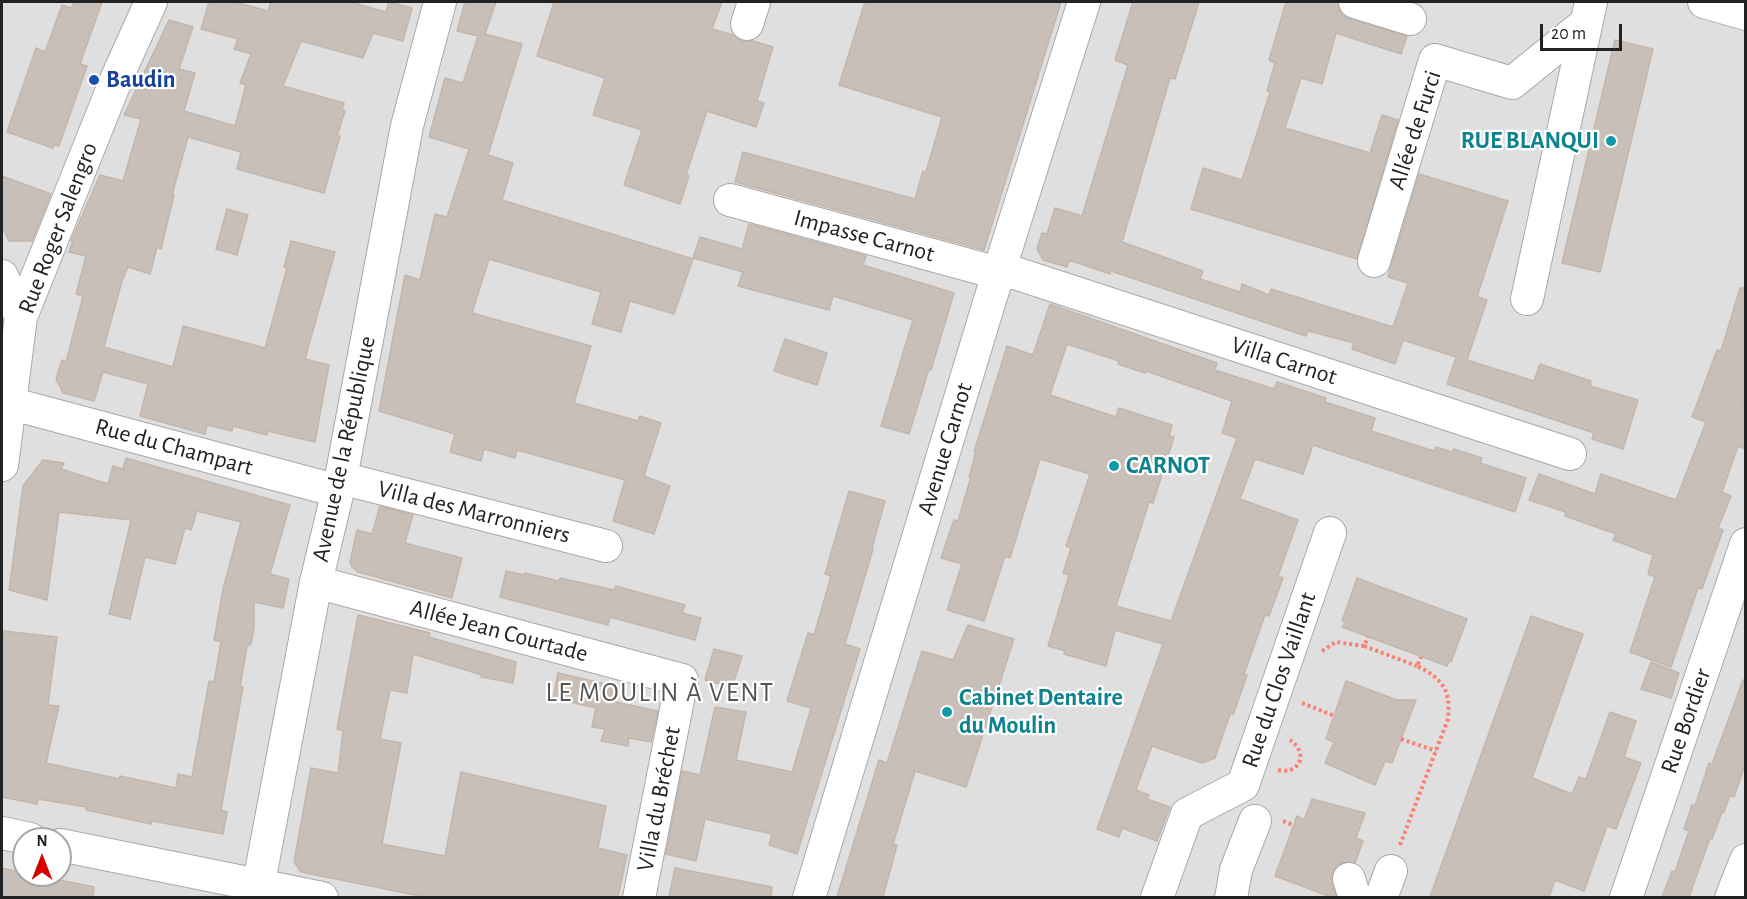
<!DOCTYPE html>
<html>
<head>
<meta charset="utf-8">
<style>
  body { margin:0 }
  #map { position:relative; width:1747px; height:899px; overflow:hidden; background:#f2efe9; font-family:"Alegreya Sans",sans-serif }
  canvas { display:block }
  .frame { position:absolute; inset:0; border:3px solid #222; pointer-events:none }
  .north { position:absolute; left:12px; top:827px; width:60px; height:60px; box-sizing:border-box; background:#fff; border:2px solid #a7a7a7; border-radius:50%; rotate:0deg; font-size:16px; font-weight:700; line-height:24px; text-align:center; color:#222 }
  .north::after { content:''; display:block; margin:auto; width:21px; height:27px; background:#d40000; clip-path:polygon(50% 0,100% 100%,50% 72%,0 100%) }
  .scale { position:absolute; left:1540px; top:24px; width:82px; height:27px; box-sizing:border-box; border:3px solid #222; border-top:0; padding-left:8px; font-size:18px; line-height:21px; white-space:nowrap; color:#222; -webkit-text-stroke:4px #fff; paint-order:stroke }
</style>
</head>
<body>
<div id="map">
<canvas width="1747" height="899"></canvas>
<div class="frame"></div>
<div class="north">N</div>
<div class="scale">20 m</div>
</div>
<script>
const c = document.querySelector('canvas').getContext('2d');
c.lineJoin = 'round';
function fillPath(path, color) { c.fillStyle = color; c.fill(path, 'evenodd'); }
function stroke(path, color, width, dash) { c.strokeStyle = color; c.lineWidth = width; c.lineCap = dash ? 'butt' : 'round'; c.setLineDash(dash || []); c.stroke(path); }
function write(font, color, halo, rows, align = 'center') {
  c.font = font + ' "Alegreya Sans",sans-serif'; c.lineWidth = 4.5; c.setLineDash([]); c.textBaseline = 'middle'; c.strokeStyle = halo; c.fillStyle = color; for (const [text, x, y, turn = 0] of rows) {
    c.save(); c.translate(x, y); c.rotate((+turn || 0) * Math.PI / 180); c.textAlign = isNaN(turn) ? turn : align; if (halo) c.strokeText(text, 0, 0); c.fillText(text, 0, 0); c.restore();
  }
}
fillPath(new Path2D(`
  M2,2H1745V897L2,898ZM24,839H60V875H24Z`), '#e0dfdf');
const building = new Path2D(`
  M74,2H102L80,64L87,66L59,146L54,145L53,148L7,132L36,48L45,52L62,5L71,8Z
  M209,2H235L268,11L271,2H350L386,12L389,2L412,8L403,41L373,33L363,58L301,41L283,86L344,103L342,110L345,111L337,136H340L324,193L237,169L241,152L188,137L172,195H174L161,249L157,247L150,274L128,267L122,281L104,347L173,367L183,326L265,348L287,268L284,267L291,241L335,252L305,359L329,365L315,442L268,431L267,435L233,426L232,431L207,425L205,434L140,416L148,384L103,372L94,401L63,393L56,379L62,360L66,362L83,296L76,294L86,256L69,252L73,241H71L100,175L123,181L141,119L124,115L169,20L193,27L179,69L195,73L184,111L235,126L246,85L240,83L251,54L234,49L238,39L201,29Z
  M465,2H496L485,34L522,44L488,155L513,163L502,200L693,259L674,314L630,301L621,332L592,324L601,292L489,259L472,313L591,346L574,403L638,421L640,416L661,423L644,476L670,486L654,534L613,521L625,480L517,450L515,458L484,449L481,461L450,452L455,434L379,411L405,275L420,280L435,214L447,217L469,149L429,137L445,78L463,83L478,36L457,31Z
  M554,2H722L712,29L733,35L742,41H753L773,47L757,101L764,103L756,127L707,111L686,175L689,176L680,204L624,185L642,130L593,115L605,78L537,56Z
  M865,2H1061L984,250L735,182L743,152L915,199L923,171L926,172L942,117L839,85Z
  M1133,2H1199L1175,79L1170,78L1122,242L1203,271L1200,279L1240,292L1242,284L1269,295L1271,289L1393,327L1408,283L1388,277L1390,269L1419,174L1508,201L1477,297L1487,300L1467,360L1534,381L1540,364L1591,381L1590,386L1638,400L1623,449L1592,439L1594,433L1447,384L1456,357L1403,340L1395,364L1352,349L1354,343L1308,331L1306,336L1111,271L1110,274L1069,260L1067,267L1043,260L1037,249L1042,233L1047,234L1055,208L1082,216L1128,65L1115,60Z
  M1286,2H1338L1341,14L1349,19L1407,36L1401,54L1336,33L1322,84L1301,78L1285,128L1370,153L1382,115L1398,120L1357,259L1191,209L1203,168L1242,180L1270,92L1267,91L1275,63L1269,60Z
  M1615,40L1653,49L1600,272L1562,263Z
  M2,176L51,194L32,241H9L2,226Z
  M227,209L248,215L237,255L216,249Z
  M749,224L866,256L863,265L954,293L931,370L929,369L909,434L881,426L913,320L833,296L829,310L738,286L743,272L693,258L700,237L742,249Z
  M1740,288H1746V395L1743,403L1746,404V449L1738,446L1722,492L1731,496L1718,528L1723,530L1702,589L1698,588L1671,667L1630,652L1655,577L1648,574L1653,555L1613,540L1616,534L1565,516L1566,512L1529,500L1539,474L1595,494L1601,474L1676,500L1706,422L1692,417L1717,350L1721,351Z
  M1050,304L1217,363L1215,370L1274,389L1277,382L1326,398L1325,402L1375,418L1371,431L1434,451L1436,447L1452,452L1454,449L1482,458L1480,463L1526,478L1515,512L1313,445L1303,474L1255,459L1240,499L1298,520L1278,576L1283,578L1269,616L1265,615L1244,674L1247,675L1242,690L1233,715L1230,714L1215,758L1202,763L1152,746L1136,790L1149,795L1147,799L1170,807L1157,841L1122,828L1119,837L1097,829L1163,644L1115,630L1106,666L1064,654L1065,651L1048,646L1069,575L1063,573L1071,548L1066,546L1090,474L1040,459L1010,558L1005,556L984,621L947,610L962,564L941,558L954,520L958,521L971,477H969L976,452H974L1007,346L1033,355ZM1067,344L1119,361L1118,364L1145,373L1146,371L1232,401L1222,433L1237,438L1171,621L1116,606L1149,502L1153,503L1174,437L1169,436L1172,425L1119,408L1116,417L1050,395Z
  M785,339L827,353L817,385L774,371Z
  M126,458L290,505L270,574L289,579L283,608L254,602V628L251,644L247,646L240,687H243L221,810L227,812L223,834L152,821L151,824L86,810V807L38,799L37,804L2,797V650L4,631L57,637L48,705L59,706L46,763L119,779L120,776L176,788L178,774L192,777L209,681L214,682L221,642L214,640L223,589L241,522L197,511L191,530L185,528L175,564L145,557L130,619L109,614L131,520L59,512L47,600L9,590L23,486L43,460L64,463L61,469L108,484L113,466L123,469Z
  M849,491L885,501L872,548L873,549L845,644L860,649L797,854L769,845L772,834L705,819L696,861L666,854L682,771L700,775L715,707L746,712L736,760L792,772L811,708L787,701L808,633L814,635L831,576L825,574Z
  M380,506L413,515L405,543L462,558L452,598L358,572L352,567L350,562L357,530L372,534Z
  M506,571L524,575L525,573L559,581L560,578L614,590L616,586L685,605L682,613L701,618L695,640L610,617L608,625L500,597Z
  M1357,578L1467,619L1451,662H1449L1447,666L1342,627L1345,623L1342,621Z
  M358,615L430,633L429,637L516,662L513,683L481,677L482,675L413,654L407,693L390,690L380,739L401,743L382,844L445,856L461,772L606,806L598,848L627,855L618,897H425L301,872L294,862L311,768L338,773L343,731L337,729Z
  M1531,616L1583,634L1532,778L1572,794L1579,777L1586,779L1610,712L1636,721L1624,757L1641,763L1616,829L1607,826L1584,891L1555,880L1549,897H1430Z
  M968,625L1014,639L966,787L915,771L893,844L897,845L883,897H837L879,760L887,763L922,651L953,660Z
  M714,649L742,656L732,687L705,680Z
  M1651,662L1679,673L1671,698L1641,689Z
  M558,673L614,686L611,701L658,711L651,742L629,738L628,746L601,741L605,729L592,727L596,708L553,698Z
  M1743,680H1746V762L1734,797L1730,795L1724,812H1722L1712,839L1710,838L1689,897H1662L1672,871L1675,872L1689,831L1684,829L1692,805L1695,806L1709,763L1712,764Z
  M1346,681L1397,700H1416L1392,763L1385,761L1375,785L1325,763L1334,742L1326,739Z
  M1312,799L1365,813L1356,838L1363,841L1355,863L1343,862L1336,866L1332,875V884L1336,897H1331L1275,876L1297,816L1304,820Z
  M2,868L24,873V875H34L94,887L93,897H2Z
  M675,868L772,887L771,897H669Z`);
fillPath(building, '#c7bfb8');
stroke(building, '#c4b6ab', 1.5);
const minor = new Path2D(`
  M1355,2L1410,19
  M1704,2L1746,14
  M747,24L754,2
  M730,200L998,273H1015L1570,454
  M1374,261L1435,60L1512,83L1585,24
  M2,276L21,317
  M1527,299L1591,2
  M9,403L338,491
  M2,465L21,317L118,75L151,2
  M341,478L606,546
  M316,582L682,680
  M2,833L30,839
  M60,845L322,898
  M1349,879L1355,898
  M256,898L316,582L341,478L407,126L440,2
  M639,898L678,700
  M809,898L989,303L1084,2
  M1157,898L1187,814L1243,785L1330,533
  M1231,898L1236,870L1255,821
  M1381,898L1391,871
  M1626,898L1746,544
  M1731,898L1746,860`);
stroke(minor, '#a9a9a9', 34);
stroke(new Path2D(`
  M1364,646L1417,666
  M1322,651L1336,642L1364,646L1368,637
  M1302,703L1335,716
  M1401,739L1436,751
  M1278,770C1300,775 1309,753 1290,740
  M1283,821L1293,825
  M1400,845L1448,719C1451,690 1443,679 1417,666L1421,657`), '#fa8072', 4, [3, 3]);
stroke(minor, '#fff', 32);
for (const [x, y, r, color] of [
  [94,80,6,"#1a4fb4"],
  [1611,141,6,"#0f9aa8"],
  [1114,466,6,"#0f9aa8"],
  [947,712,6,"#0f9aa8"]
]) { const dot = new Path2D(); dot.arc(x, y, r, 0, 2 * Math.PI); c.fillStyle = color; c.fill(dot); stroke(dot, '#fff', 2); }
write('bold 24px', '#164399', '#fff', [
  ["Baudin",106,80]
], 'left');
write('24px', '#222', '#fff', [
  ["Allée de Furci",1415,130,-72],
  ["Rue Roger Salengro",58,228,-69],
  ["Impasse Carnot",864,236,15],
  ["Villa Carnot",1284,361,18],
  ["Rue du Champart",174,447,15],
  ["Avenue de la République",344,449,-78],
  ["Avenue Carnot",945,449,-73],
  ["Villa des Marronniers",474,512,14],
  ["Allée Jean Courtade",499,631,15],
  ["Rue du Clos Vaillant",1279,680,-71],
  ["Rue Bordier",1686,721,-71],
  ["Villa du Bréchet",659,799,-79]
]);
write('bold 24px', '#0d838f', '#fff', [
  ["RUE BLANQUI",1599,141,"right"],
  ["CARNOT",1126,466],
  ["Cabinet Dentaire",959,698],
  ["du Moulin",959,726]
], 'left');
c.letterSpacing = '1.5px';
write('27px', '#555', '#fff', [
  ["LE MOULIN À VENT",660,693]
]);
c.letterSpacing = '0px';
</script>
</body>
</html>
